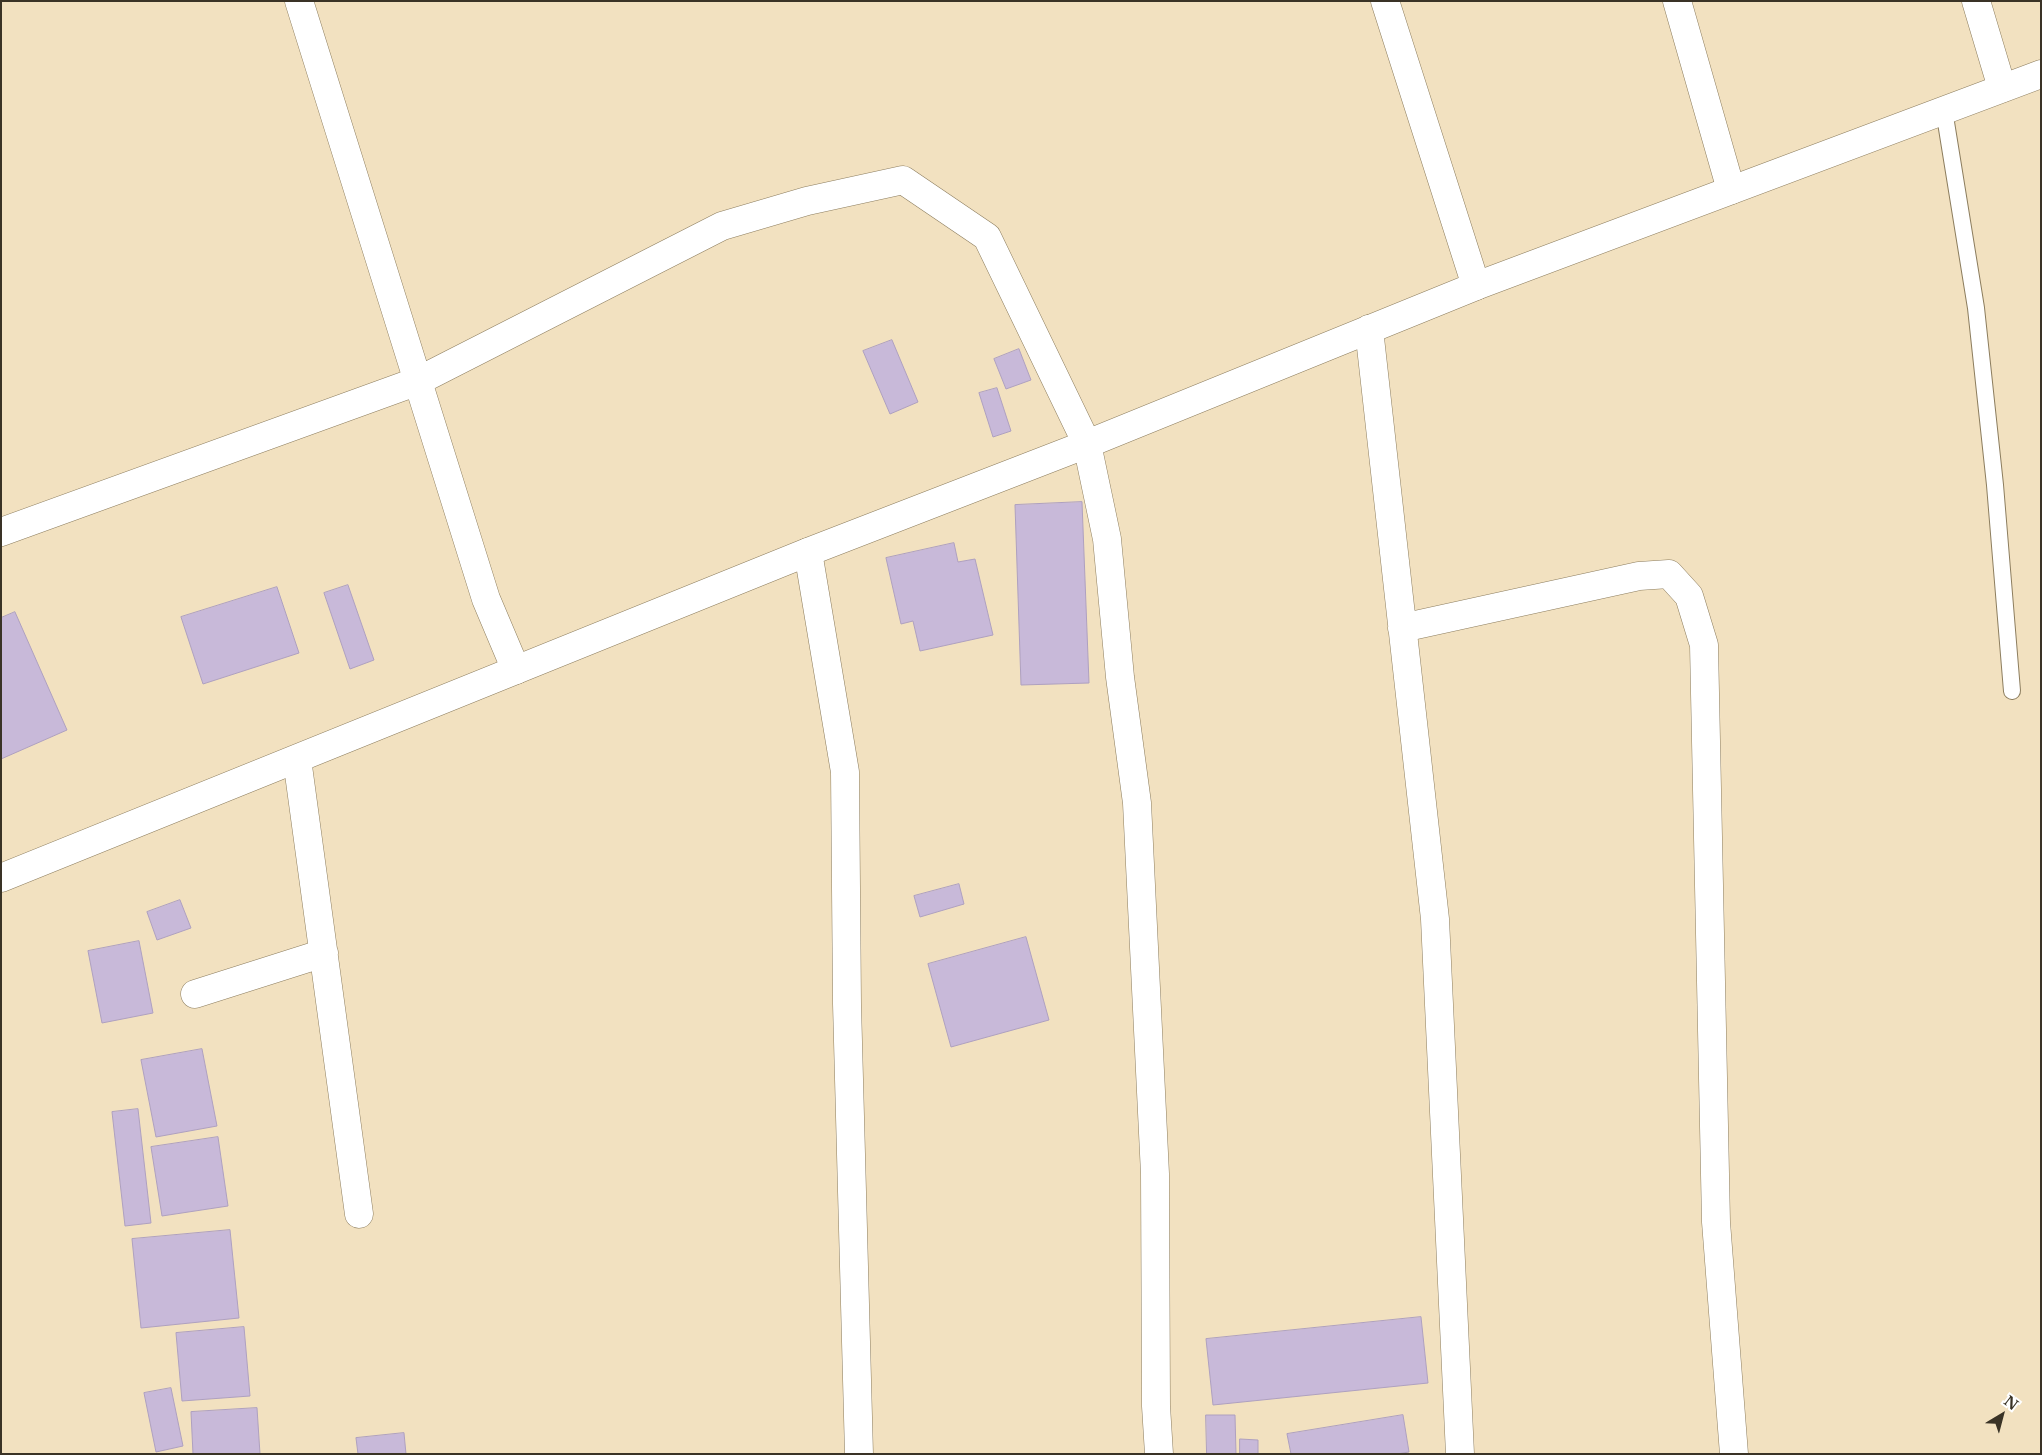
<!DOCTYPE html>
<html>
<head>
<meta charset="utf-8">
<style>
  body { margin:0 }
  #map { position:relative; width:2042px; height:1455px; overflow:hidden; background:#f2e1c0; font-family:"Libre Baskerville",serif }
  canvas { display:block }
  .frame { position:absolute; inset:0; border:2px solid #3a3326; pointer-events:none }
  .north { position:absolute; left:1977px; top:1390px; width:50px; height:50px; -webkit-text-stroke:4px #fff; paint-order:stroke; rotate:37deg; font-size:14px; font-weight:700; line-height:20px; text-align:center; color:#3a3326 }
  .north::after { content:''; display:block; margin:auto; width:18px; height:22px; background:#3a3326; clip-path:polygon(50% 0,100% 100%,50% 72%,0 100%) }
</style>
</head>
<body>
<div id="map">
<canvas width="2042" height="1455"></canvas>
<div class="frame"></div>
<div class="north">N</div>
</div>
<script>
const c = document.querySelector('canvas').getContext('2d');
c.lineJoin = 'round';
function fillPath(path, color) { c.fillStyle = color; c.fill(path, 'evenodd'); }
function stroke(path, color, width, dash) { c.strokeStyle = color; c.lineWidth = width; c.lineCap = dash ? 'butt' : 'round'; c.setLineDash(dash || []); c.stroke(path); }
const building = new Path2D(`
  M892,340L918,402L890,414L863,351Z
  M1019,349L1031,380L1006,389L994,359Z
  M997,388L1011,431L993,437L979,393Z
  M1082,502L1089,683L1021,685L1015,505Z
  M954,543L958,562L975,559L993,635L920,651L913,621L901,624L886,558Z
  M348,585L374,660L350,669L324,593Z
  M277,587L299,653L203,684L181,617Z
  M15,612L67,730L1,759V618Z
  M959,884L964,904L920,917L914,896Z
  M180,900L191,928L157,940L147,912Z
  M1026,937L1049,1020L951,1047L928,964Z
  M139,941L153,1013L102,1023L88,951Z
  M202,1049L217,1126L156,1137L141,1060Z
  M138,1109L151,1223L125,1226L112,1112Z
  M218,1137L228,1206L162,1216L151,1147Z
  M230,1230L239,1318L141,1328L132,1239Z
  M1421,1317L1428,1383L1213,1405L1206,1339Z
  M244,1327L250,1396L182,1401L176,1333Z
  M171,1388L183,1446L156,1452L144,1393Z
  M257,1408L260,1454H193L191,1412Z
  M1206,1415H1235L1236,1454H1207Z
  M1403,1415L1409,1452L1397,1454H1291L1287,1434Z
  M404,1433L406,1454H358L356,1438Z
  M1240,1439L1258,1440V1454H1240Z`);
fillPath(building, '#c8b9d9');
stroke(building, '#aea0bf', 1);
const service = new Path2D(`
  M1944,110L1976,308L1995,485L2012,691`);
const minor = new Path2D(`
  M299,1L486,599L516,670
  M1385,1L1476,286
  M1677,1L1731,190
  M1976,1L2002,88
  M1369,329L1435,919L1460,1454
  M1,532L418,381L722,226L807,201L903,180L987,237L1087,444L1107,539L1120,677L1137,803L1155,1174L1156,1406L1159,1454
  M808,552L845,772L847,1004L859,1454
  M1402,628L1639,576L1669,574L1689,596L1704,645L1716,1222L1734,1454
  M297,759L359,1214
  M195,994L324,953`);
const tertiary = new Path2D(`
  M1,878L808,552L1087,444L1476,286L2041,74`);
stroke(service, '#8c7d5e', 18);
stroke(minor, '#8c7d5e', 29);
stroke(tertiary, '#8c7d5e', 29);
stroke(service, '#fff', 16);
stroke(minor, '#fff', 28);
stroke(tertiary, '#fff', 28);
</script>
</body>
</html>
